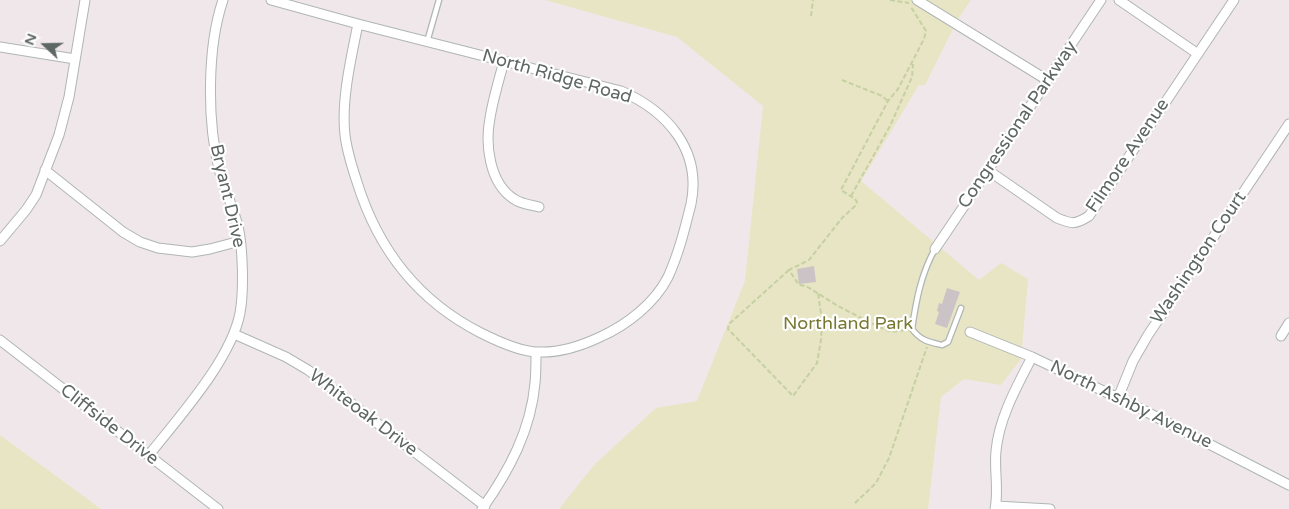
<!DOCTYPE html>
<html>
<head>
<meta charset="utf-8">
<style>
  body { margin:0 }
  #map { position:relative; width:1289px; height:509px; overflow:hidden; background:#f0e7ea; font-family:"Varela Round",sans-serif }
  canvas { display:block }
  .north { position:absolute; left:20px; top:20px; width:50px; height:50px; -webkit-text-stroke:4px #fff; paint-order:stroke; rotate:291deg; font-size:14px; font-weight:700; line-height:20px; text-align:center; color:#5e6763 }
  .north::after { content:''; display:block; margin:auto; width:18px; height:22px; background:#5e6763; clip-path:polygon(50% 0,100% 100%,50% 72%,0 100%) }
</style>
</head>
<body>
<div id="map">
<canvas width="1289" height="509"></canvas>
<div class="north">N</div>
</div>
<script>
const c = document.querySelector('canvas').getContext('2d');
c.lineJoin = 'round';
function fillPath(path, color) { c.fillStyle = color; c.fill(path, 'evenodd'); }
function stroke(path, color, width, dash) { c.strokeStyle = color; c.lineWidth = width; c.lineCap = dash ? 'butt' : 'round'; c.setLineDash(dash || []); c.stroke(path); }
function write(font, color, halo, rows, align = 'center') {
  c.font = font + ' "Varela Round",sans-serif'; c.lineWidth = 4.5; c.setLineDash([]); c.textBaseline = 'middle'; c.strokeStyle = halo; c.fillStyle = color; for (const [text, x, y, turn = 0] of rows) {
    c.save(); c.translate(x, y); c.rotate((+turn || 0) * Math.PI / 180); c.textAlign = isNaN(turn) ? turn : align; if (halo) c.strokeText(text, 0, 0); c.fillText(text, 0, 0); c.restore();
  }
}
fillPath(new Path2D(`
  M545,0H971L958,19L925,85H919L861,181L979,280L1001,263L1028,279L1021,359L1001,385L964,379L941,397L928,509H559L594,465L656,408L697,401L745,281L763,106L677,37Z
  M0,435L101,509H0Z`), '#e7e5c4');
fillPath(new Path2D(`
  M814,266L816,282L799,284L797,269Z
  M947,288L960,292L947,328L935,324L939,312L937,311L939,303L942,304Z`), '#cbc3c6');
const lane = new Path2D(`
  M427,42L439,0
  M935,249C921,274 916,301 912,329C921,341 929,342 942,345L948,342L961,308`);
const street = new Path2D(`
  M271,0L358,24L621,91C667,111 702,150 691,204C685,228 679,253 668,277C655,303 627,325 600,337C581,346 559,353 538,352C522,352 495,340 481,333C418,301 378,250 357,182C352,167 347,152 345,135C341,101 351,58 358,24
  M917,0L1047,80
  M1119,0L1198,54
  M0,47L75,59
  M504,61C499,80 493,99 490,118C485,144 489,183 514,199C521,204 531,205 539,207
  M45,170L123,232L140,242L158,248L192,252L210,249L240,241
  M989,171L1057,218C1072,224 1075,225 1089,216L1234,0
  M0,241L26,210L36,195L59,135L69,97L85,0
  M935,249C991,167 1045,83 1101,0
  M970,332L1032,357L1137,407L1289,485
  M234,334L286,357L308,370L485,506
  M1281,336L1289,323
  M0,340L218,509
  M1118,398L1133,361L1148,335L1289,124
  M149,455C178,418 231,360 240,313C244,291 243,248 238,226C233,207 224,188 219,169C207,121 207,47 223,0
  M996,506L1050,509
  M482,509C509,471 531,430 535,383C536,373 536,363 536,352
  M995,509C999,490 994,470 996,451C999,418 1017,386 1032,357`);
stroke(lane, '#afb6b4', 7);
stroke(street, '#afb6b4', 11);
stroke(new Path2D(`
  M890,0L909,3
  M811,16L813,0
  M842,80L882,96L888,101
  M851,196L890,126L912,77L913,64
  M789,270L729,324L728,329L793,396L817,363L821,340L822,320L818,293
  M905,330L891,332L877,326L838,306L806,286L799,285L789,270L809,260L842,218L855,206L857,202L855,199L841,190L888,101L898,89L924,39L926,31L911,7
  M855,503L876,483L889,458L927,347`), '#c6d0a2', 2, [5, 2.5]);
stroke(lane, '#fff', 4.5);
stroke(street, '#fff', 9);
write('18px', '#5e6763', '#fff', [
  ["North Ridge Road",557,77,16],
  ["Congressional Parkway",1018,125,-56],
  ["Filmore Avenue",1128,156,-56],
  ["Bryant Drive",227,196,77],
  ["Washington Court",1199,258,-56],
  ["North Ashby Avenue",1131,405,26],
  ["Whiteoak Drive",363,413,37],
  ["Cliffside Drive",109,425,38]
]);
write('18px', '#797833', '#fff', [
  ["Northland Park",848,324]
]);
</script>
</body>
</html>
